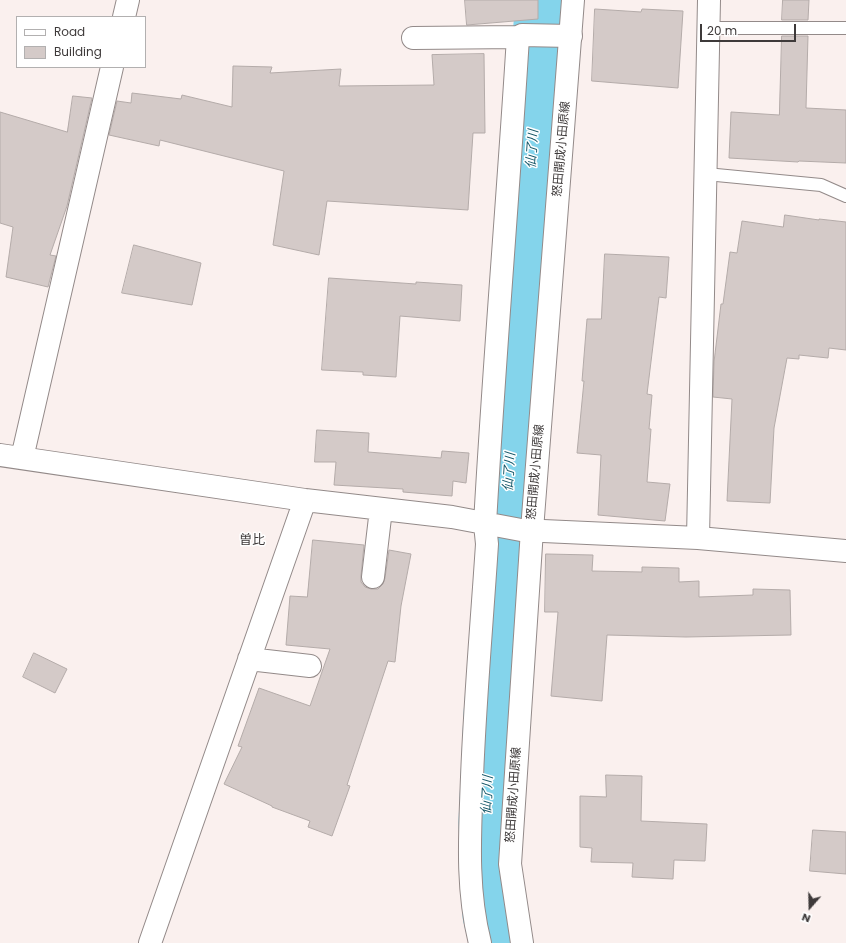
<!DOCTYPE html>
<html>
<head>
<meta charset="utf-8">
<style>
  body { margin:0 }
  #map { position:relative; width:846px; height:943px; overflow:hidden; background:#faf0ee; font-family:Poppins,sans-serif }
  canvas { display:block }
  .legend { position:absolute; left:16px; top:16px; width:130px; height:52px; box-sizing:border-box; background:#fff; border:1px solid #b2b0b0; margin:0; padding:5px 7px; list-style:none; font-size:12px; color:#3e3a3a }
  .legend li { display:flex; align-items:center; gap:8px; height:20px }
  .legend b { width:20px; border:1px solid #b2b0b0 }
  .north { position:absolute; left:790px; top:887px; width:40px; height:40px; -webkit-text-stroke:3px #fff; paint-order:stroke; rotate:200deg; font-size:11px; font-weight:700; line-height:16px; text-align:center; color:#3e3a3a }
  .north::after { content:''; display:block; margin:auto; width:14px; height:18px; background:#3e3a3a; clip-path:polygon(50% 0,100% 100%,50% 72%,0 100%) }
  .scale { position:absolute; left:700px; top:24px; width:96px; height:18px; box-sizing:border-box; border:2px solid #3e3a3a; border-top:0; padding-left:5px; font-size:12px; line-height:14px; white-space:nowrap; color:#3e3a3a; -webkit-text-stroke:3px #fff; paint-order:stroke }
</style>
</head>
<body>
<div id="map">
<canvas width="846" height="943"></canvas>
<ul class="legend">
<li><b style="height:5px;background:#fff"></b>Road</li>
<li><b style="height:11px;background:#d4cac8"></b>Building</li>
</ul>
<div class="north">N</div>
<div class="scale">20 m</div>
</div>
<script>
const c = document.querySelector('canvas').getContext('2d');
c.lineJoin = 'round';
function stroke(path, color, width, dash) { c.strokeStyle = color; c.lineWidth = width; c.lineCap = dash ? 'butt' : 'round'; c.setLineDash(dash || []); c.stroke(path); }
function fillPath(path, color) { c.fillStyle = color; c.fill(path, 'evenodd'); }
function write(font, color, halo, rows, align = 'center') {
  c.font = font + ' Poppins,"Noto Sans JP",sans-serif'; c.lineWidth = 3; c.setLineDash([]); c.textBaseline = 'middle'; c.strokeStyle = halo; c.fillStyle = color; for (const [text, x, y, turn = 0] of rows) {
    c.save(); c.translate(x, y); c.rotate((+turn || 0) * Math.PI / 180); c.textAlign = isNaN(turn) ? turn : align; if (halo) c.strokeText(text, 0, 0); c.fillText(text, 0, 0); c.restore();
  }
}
stroke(new Path2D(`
  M498,943L491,915L487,822L492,714L506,551L523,311L531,159L544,0`), '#84d4eb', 57);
const building = new Path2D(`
  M465,0H538V19L467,25Z
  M783,0H809L808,20H782Z
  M595,9L641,12L642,9L683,11L678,88L592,81Z
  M782,36H808L806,108L846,110V163L799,161L798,162L729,158L731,112L779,115Z
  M484,54L485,133H473L468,210L327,201L319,255L273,245L284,171L160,140L159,146L109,135L117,101L131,103L132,93L181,99L182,95L232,107L233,66L272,67L270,73L341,69L339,86L434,85L432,55Z
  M73,96L92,98L67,206L50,255L56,256L48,287L6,277L13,227L0,223V112L67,132Z
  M785,215L819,220V219L846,222V350L829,348L828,358L799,355V359L787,358L774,428L770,503L727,501L732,399L713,397L714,362L721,304H723L730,252L737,253L742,221L783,227Z
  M134,245L201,263L192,305L122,293Z
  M605,254L669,257L666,298L659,297L647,394L652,395L649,429H651L647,482L670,484L665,521L598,515L601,455L577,453L584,381H582L587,319H601Z
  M329,278L416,284V282L462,285L460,321L400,316L396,377L363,375V372L322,370Z
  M317,430L369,433L368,452L441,458L442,451L469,453L466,483L453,481L452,496L403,492V489L334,485L336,462H315Z
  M313,540L364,545L361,576V582L365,587L371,589H378L383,584L385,578L389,550L411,554L401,606L395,662L388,661L347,785L350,786L332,836L308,827L310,821L272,807V806L224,784L242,747L238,746L259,688L310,706L330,649L286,645L290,596L307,597Z
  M546,554L593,555L592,571L642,572V567L679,568V582L699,581V597L753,595V589L790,590L791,635L686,637L607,635L602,701L551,696L558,612H545Z
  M34,653L67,669L55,693L23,677Z
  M606,775L642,776L641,821L707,824L705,861L674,860L673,879L632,877L633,863L591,862L592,848L580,847V796L606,797Z
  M813,830L846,832V874L810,871Z`);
fillPath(building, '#d4cac8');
stroke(building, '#b4aba9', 1);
const service = new Path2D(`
  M709,28H846
  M706,174L821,185L846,196`);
const minor = new Path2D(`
  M124,17L128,0
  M518,37L522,35L571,36
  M413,38L518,37C508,199 494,361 485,524L487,544C482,621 475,699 472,777C470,833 466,888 480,943
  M0,455L305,500L452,517L521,530L698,538L846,551
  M22,458L112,67
  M698,538L709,0
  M373,577L381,509
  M249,659L310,666
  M150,943L305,500`);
const secondary = new Path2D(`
  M522,943L510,864L532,530L573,0`);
stroke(service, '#938a89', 14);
stroke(minor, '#938a89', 24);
stroke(secondary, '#938a89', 24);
stroke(service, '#fff', 12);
stroke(minor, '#fff', 22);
stroke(secondary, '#fff', 22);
write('12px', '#3e3a3a', '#fff', [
  ["怒田開成小田原線",562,149,-85],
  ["怒田開成小田原線",536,472,-85],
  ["怒田開成小田原線",514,795,-86]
]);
write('italic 13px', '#125566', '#fff', [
  ["仙了川",533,149,-86],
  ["仙了川",510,472,-86],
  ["仙了川",488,795,-87]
]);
write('13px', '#3e3a3a', '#fff', [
  ["曽比",252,541]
]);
</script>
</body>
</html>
